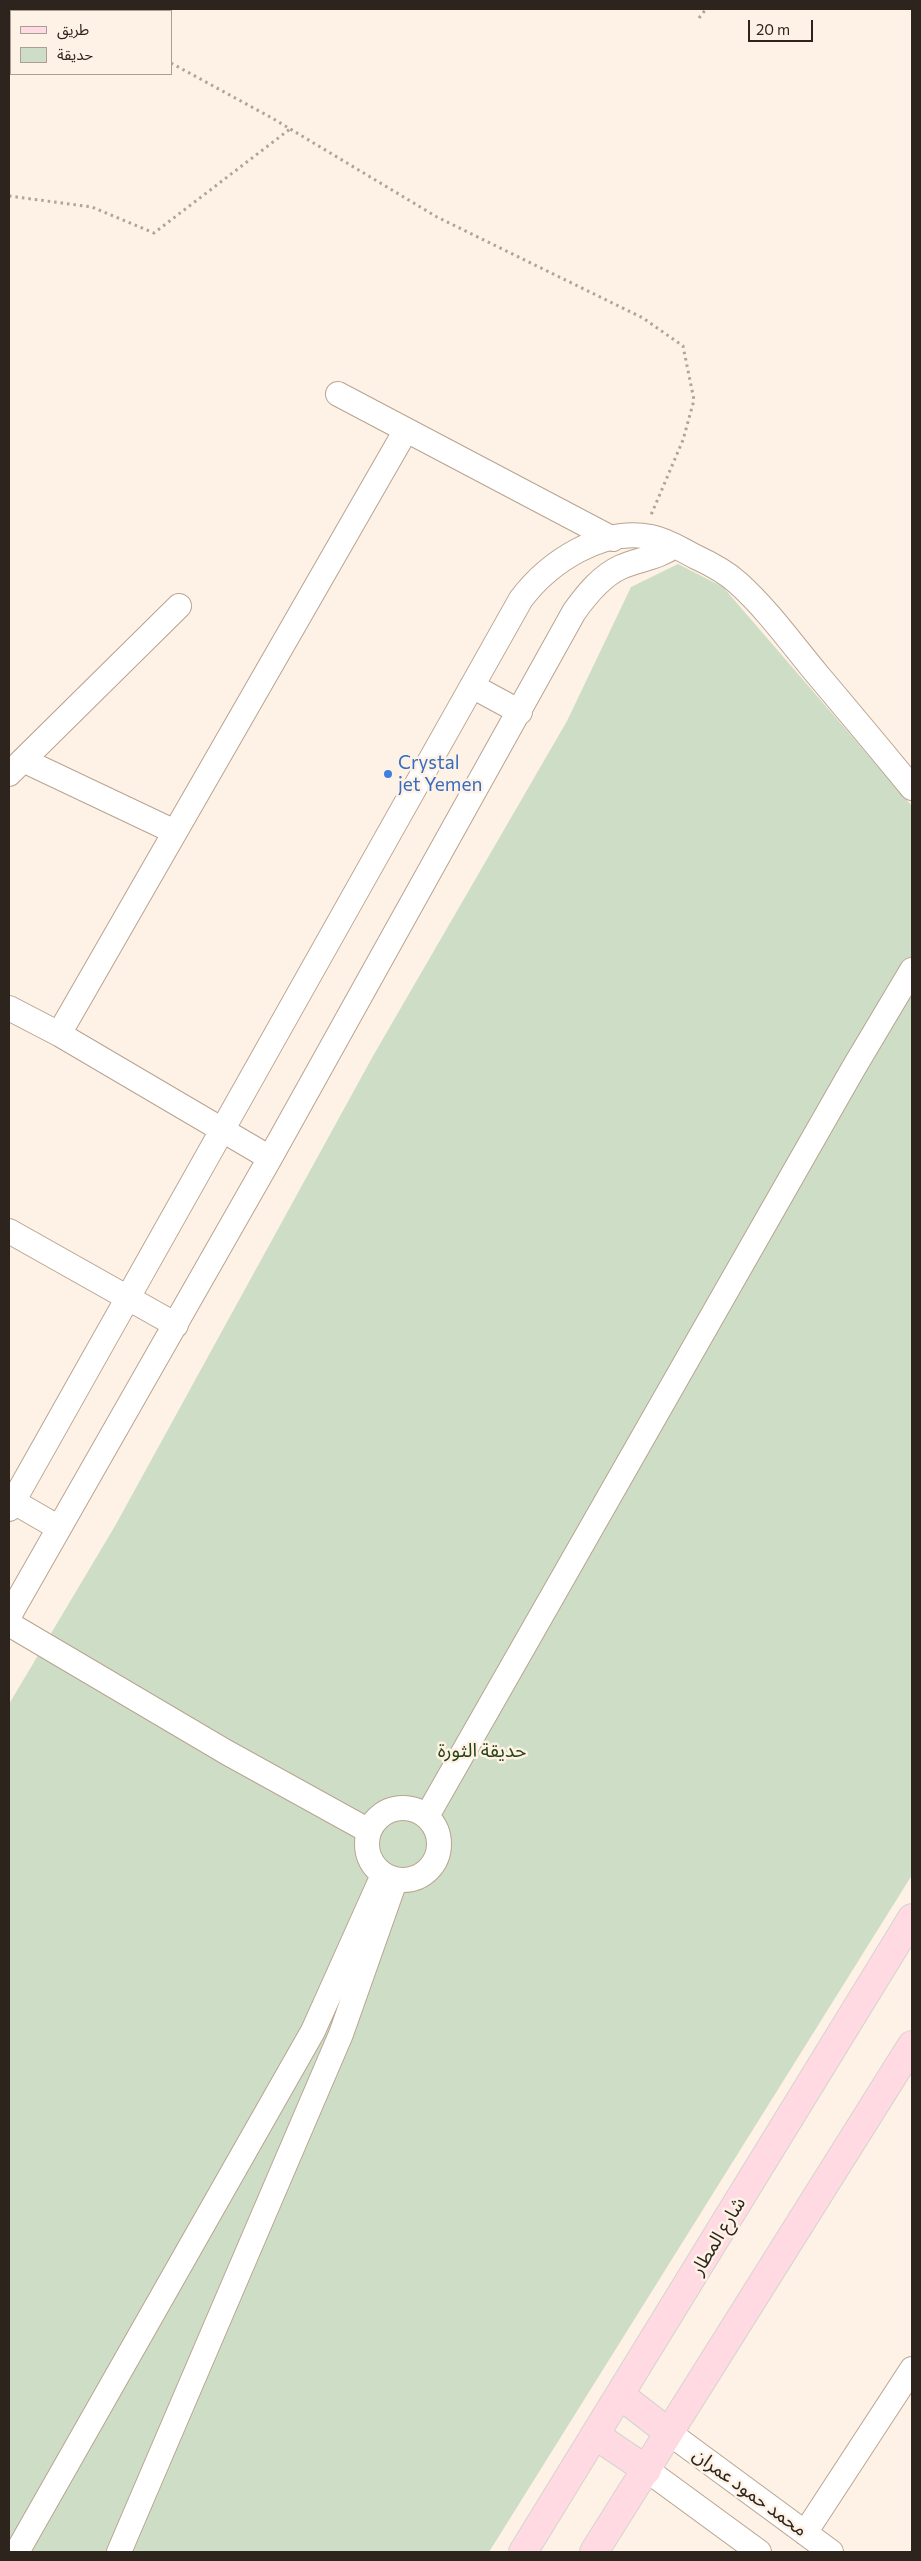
<!DOCTYPE html>
<html>
<head>
<meta charset="utf-8">
<style>
  body { margin:0 }
  #map { position:relative; width:921px; height:2561px; overflow:hidden; background:#fef1e5; font-family:Commissioner,"Noto Sans Arabic",sans-serif }
  canvas { display:block }
  .frame { position:absolute; inset:0; border:10px solid #2d251d; pointer-events:none }
  .legend { position:absolute; left:10px; top:10px; width:162px; height:65px; box-sizing:border-box; background:#fef1e5; border:1px solid #aa9f95; margin:0; padding:6px 9px; list-style:none; font-size:15px; color:#2d251d }
  .legend li { display:flex; align-items:center; gap:10px; height:25px }
  .legend b { width:25px; border:1px solid #aa9f95 }
  .scale { position:absolute; left:748px; top:20px; width:65px; height:22px; box-sizing:border-box; border:2px solid #2d251d; border-top:0; padding-left:6px; font-size:15px; line-height:18px; white-space:nowrap; color:#2d251d; -webkit-text-stroke:4px #fef1e5; paint-order:stroke }
</style>
</head>
<body>
<div id="map">
<canvas width="921" height="2561"></canvas>
<div class="frame"></div>
<ul class="legend">
<li><b style="height:6px;background:#ffdae2"></b>طريق</li>
<li><b style="height:14px;background:#cedec6"></b>حديقة</li>
</ul>
<div class="scale">20 m</div>
</div>
<script>
const c = document.querySelector('canvas').getContext('2d');
c.lineJoin = 'round';
function fillPath(path, color) { c.fillStyle = color; c.fill(path, 'evenodd'); }
function stroke(path, color, width, dash) { c.strokeStyle = color; c.lineWidth = width; c.lineCap = dash ? 'butt' : 'round'; c.setLineDash(dash || []); c.stroke(path); }
function write(font, color, halo, rows, align = 'center') {
  c.font = font + ' Commissioner,"Noto Sans Arabic",sans-serif'; c.lineWidth = 5; c.setLineDash([]); c.textBaseline = 'middle'; c.strokeStyle = halo; c.fillStyle = color; for (const [text, x, y, turn = 0] of rows) {
    c.save(); c.translate(x, y); c.rotate((+turn || 0) * Math.PI / 180); c.textAlign = isNaN(turn) ? turn : align; if (halo) c.strokeText(text, 0, 0); c.fillText(text, 0, 0); c.restore();
  }
}
fillPath(new Path2D(`
  M678,564L723,587L912,806V1875L489,2552H9V1704L115,1526L373,1056L567,721L631,587Z`), '#cedec6');
const minor = new Path2D(`
  M338,394L613,539
  M472,686L520,712
  M23,760L175,832
  M9,774L179,606
  M9,1008L59,1034L270,1158
  M59,1034L406,430
  M9,1231L176,1325
  M9,1499L59,1528
  M9,1509L521,599C549,562 602,527 651,537C667,540 682,550 696,557C711,564 726,572 738,583C768,610 792,644 817,674C849,712 881,750 912,788
  M9,1616L270,1158L574,612C586,595 601,576 621,567C639,559 658,558 674,546
  M9,1624L226,1752L369,1831
  M367 1844a36 36 0 1 1 72 0a36 36 0 1 1-72 0Z
  M427,1816L853,1069L912,970
  M668,2432L831,2552
  M647,2470L759,2552
  M805,2533L912,2369
  M17,2552L313,2031L383,1875
  M119,2552L341,2034L395,1881`);
const major = new Path2D(`
  M620,2395L668,2432
  M595,2435L647,2470
  M523,2552L912,1918
  M594,2552L912,2045`);
stroke(minor, '#b8a490', 26);
stroke(major, '#d5d3d2', 30);
stroke(new Path2D(`
  M72,9L77,11
  M25,11L27,9
  M699,18L706,9
  M9,43L11,38
  M171,63L272,118L437,217L643,318L683,346L694,400L683,440L651,515
  M9,196L92,207L154,233L290,129`), '#afa499', 3, [2.5, 4]);
stroke(minor, '#fff', 24);
stroke(major, '#ffdae2', 28);
for (const [x, y, r, color] of [
  [388,774,5,"#3f7fe0"]
]) { const dot = new Path2D(); dot.arc(x, y, r, 0, 2 * Math.PI); c.fillStyle = color; c.fill(dot); stroke(dot, '#fef1e5', 2); }
write('19px', '#366cbe', '#fef1e5', [
  ["Crystal",398,763],
  ["jet Yemen",398,785]
], 'left');
write('19px', '#264310', '#fef1e5', [
  ["حديقة الثورة",482,1751]
]);
write('19px', '#2d251d', '#fef1e5', [
  ["شارع المطار",718,2236,-59],
  ["محمد حمود عمران",750,2492,36]
]);
</script>
</body>
</html>
